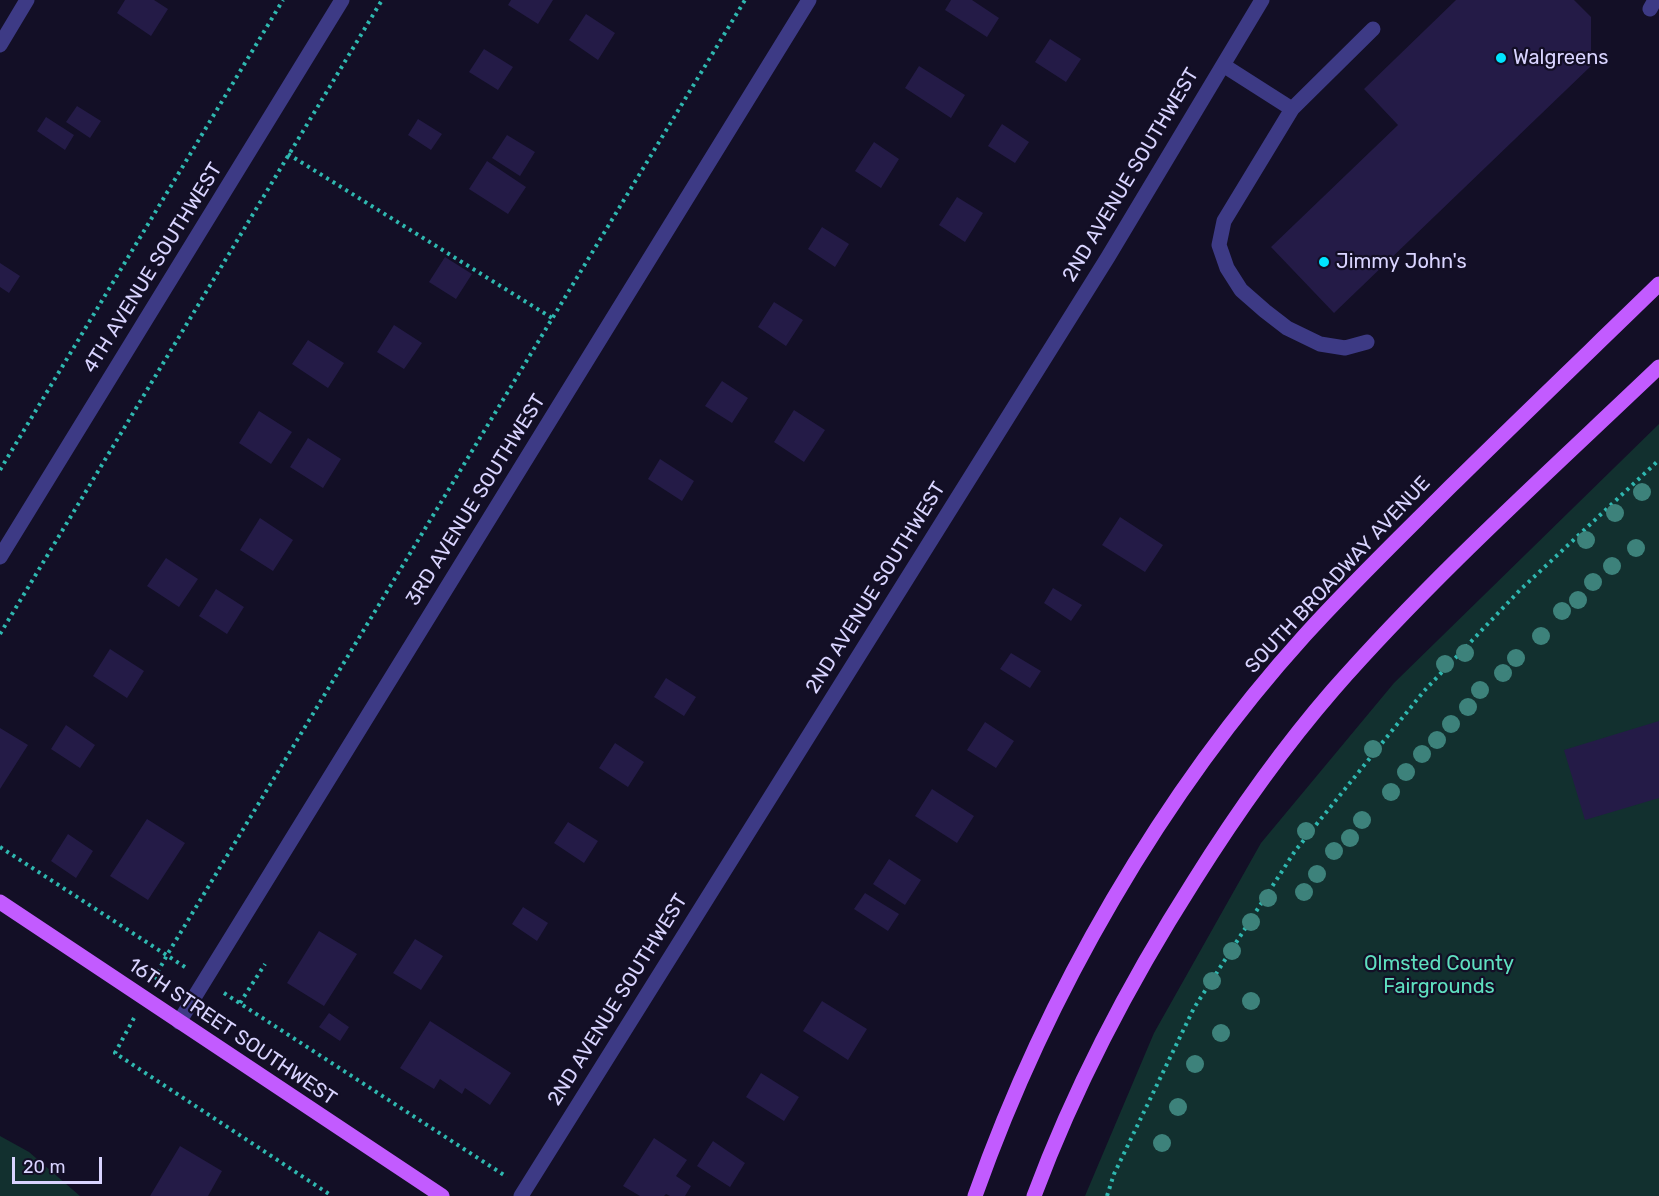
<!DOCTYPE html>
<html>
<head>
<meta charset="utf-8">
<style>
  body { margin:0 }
  #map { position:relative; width:1659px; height:1196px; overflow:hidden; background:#130f26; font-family:Rubik,sans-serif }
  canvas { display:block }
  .scale { position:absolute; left:12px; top:1157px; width:90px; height:27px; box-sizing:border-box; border:3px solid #d9d4ff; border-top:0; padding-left:8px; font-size:18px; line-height:21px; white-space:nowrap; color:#d9d4ff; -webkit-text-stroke:4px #130f26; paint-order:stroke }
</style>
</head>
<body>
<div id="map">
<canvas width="1659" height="1196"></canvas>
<div class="scale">20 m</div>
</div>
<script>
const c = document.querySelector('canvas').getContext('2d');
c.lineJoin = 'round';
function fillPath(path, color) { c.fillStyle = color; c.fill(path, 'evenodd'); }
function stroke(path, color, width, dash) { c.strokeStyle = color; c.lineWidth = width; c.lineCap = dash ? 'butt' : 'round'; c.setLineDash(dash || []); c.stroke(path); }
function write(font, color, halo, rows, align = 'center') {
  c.font = font + ' Rubik,sans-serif'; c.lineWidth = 4.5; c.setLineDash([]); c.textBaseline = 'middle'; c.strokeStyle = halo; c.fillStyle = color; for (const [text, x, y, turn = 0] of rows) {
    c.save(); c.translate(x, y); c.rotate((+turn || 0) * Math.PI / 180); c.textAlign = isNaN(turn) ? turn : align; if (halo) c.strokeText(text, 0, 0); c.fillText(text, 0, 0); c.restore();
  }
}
fillPath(new Path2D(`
  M1659,424V1196H1085L1154,1033L1261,843L1394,683Z
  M0,1136L29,1152L80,1196H0Z`), '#12302f');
fillPath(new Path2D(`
  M125,0H154L168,9L151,36L117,13Z
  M511,0H553L538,24L508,5Z
  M951,0H972L999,18L987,37L945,10Z
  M1456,0H1574L1591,17V66L1334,313L1271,247L1398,125L1364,89Z
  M586,14L615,33L598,60L569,40Z
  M1050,39L1081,59L1066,82L1035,62Z
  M484,49L513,67L498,90L469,72Z
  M919,66L965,95L951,118L905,88Z
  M77,106L101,121L90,138L66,122Z
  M46,117L74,135L65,150L37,131Z
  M418,119L442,134L431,150L408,135Z
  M1002,124L1029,142L1015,163L988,146Z
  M507,135L535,152L520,176L492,158Z
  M874,142L899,159L881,188L855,171Z
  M487,161L526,187L508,214L469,189Z
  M957,197L983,213L965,242L939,225Z
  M822,227L849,244L835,267L808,249Z
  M445,257L472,274L456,299L429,282Z
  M0,263L20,276L9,293L0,287Z
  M774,302L803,320L786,346L758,327Z
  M394,325L422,343L404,369L377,352Z
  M308,340L344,363L328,388L292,364Z
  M722,381L748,398L732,423L705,406Z
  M794,410L825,430L804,462L774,442Z
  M259,411L292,432L271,464L239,443Z
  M308,438L341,459L323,488L290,467Z
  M660,459L694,481L682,501L648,479Z
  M1120,517L1163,545L1145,572L1102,545Z
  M260,518L293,540L273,571L240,550Z
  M166,558L198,579L179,607L147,586Z
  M1053,588L1082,605L1071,621L1044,603Z
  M216,589L244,607L227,634L199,616Z
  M110,649L144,671L127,698L93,676Z
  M1011,653L1041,671L1030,688L1000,669Z
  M666,678L696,697L684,716L654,697Z
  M1659,721V798L1585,820L1564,750Z
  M985,722L1014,741L996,768L967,750Z
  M66,725L95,745L80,768L51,749Z
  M0,728L28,745L0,789Z
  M615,743L644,762L628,787L599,768Z
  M932,789L974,816L957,843L915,816Z
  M147,819L185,843L148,900L110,876Z
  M568,822L598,841L584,863L554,843Z
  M68,834L93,851L76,878L51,861Z
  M889,859L921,880L905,905L873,884Z
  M865,893L899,914L888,931L854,909Z
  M523,907L548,923L537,941L512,924Z
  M319,931L357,954L324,1006L287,983Z
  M415,939L443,956L421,990L393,973Z
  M822,1001L867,1029L848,1060L803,1031Z
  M329,1013L349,1027L340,1041L319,1027Z
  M430,1021L511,1073L490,1105L465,1088L462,1094L440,1079L434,1089L400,1068Z
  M761,1073L799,1097L784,1121L746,1097Z
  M654,1138L687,1160L676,1176L691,1186L685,1196H670L666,1194L664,1196H640L623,1186Z
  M713,1141L745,1163L730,1187L697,1166Z
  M180,1146L222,1171L208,1196H150Z`), '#241b47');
stroke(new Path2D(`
  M288,154L552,318
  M0,470L283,0
  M0,634L382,0
  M0,847L188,969
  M154,979L167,955L745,0
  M224,993L507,1177
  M240,1003L265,964
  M134,1018L115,1053L332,1196
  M1107,1196L1114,1174L1194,1008L1295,851L1424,691L1520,590L1659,460`), '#2fb8b0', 4, [3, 4.5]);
stroke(new Path2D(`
  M1650,9L1655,0
  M0,45L27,0
  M1223,65L1292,109
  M1367,342L1345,348L1320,344L1287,328L1265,311L1241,290L1227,268L1219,245L1224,221L1292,109L1373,29
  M0,557L342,0
  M179,1022L809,0
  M521,1196L1108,257L1262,0`), '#3d3a85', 15);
stroke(new Path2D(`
  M0,902L442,1196
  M975,1196C1046,995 1162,793 1305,635C1352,583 1402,535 1451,486C1520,418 1590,351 1659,284
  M1034,1196C1075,1086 1131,980 1194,881C1236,814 1281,750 1333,690C1434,575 1549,472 1659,367`), '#c25bff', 15);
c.fillStyle = '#3d827b';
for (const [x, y] of [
  [1642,492],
  [1615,513],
  [1586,540],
  [1636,548],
  [1612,566],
  [1593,582],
  [1578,600],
  [1562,611],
  [1541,636],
  [1465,653],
  [1516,658],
  [1445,664],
  [1503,673],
  [1480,690],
  [1468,707],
  [1451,724],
  [1437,740],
  [1373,749],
  [1422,754],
  [1406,772],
  [1391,792],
  [1362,820],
  [1306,831],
  [1350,838],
  [1334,851],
  [1317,874],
  [1304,892],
  [1268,898],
  [1251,922],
  [1232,951],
  [1212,981],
  [1251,1001],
  [1221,1033],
  [1195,1064],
  [1178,1107],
  [1162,1143]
]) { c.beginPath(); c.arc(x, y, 9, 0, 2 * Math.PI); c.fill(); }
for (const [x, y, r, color] of [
  [1501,58,6,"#00e5ff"],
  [1324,262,6,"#00e5ff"]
]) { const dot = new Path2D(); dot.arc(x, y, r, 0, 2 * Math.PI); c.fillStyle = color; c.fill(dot); stroke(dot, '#130f26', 2); }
write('20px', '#d9d4ff', '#130f26', [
  ["Walgreens",1513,58],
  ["Jimmy John's",1336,262]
], 'left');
write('20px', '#d9d4ff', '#130f26', [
  ["2ND AVENUE SOUTHWEST",1131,175,-59],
  ["4TH AVENUE SOUTHWEST",153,268,-58],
  ["3RD AVENUE SOUTHWEST",476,500,-58],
  ["SOUTH BROADWAY AVENUE",1338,575,-47],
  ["2ND AVENUE SOUTHWEST",876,588,-58],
  ["2ND AVENUE SOUTHWEST",618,1000,-58],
  ["16TH STREET SOUTHWEST",232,1032,34]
]);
write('20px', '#5fe0c0', '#130f26', [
  ["Olmsted County",1439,964],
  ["Fairgrounds",1439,987]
]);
</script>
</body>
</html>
